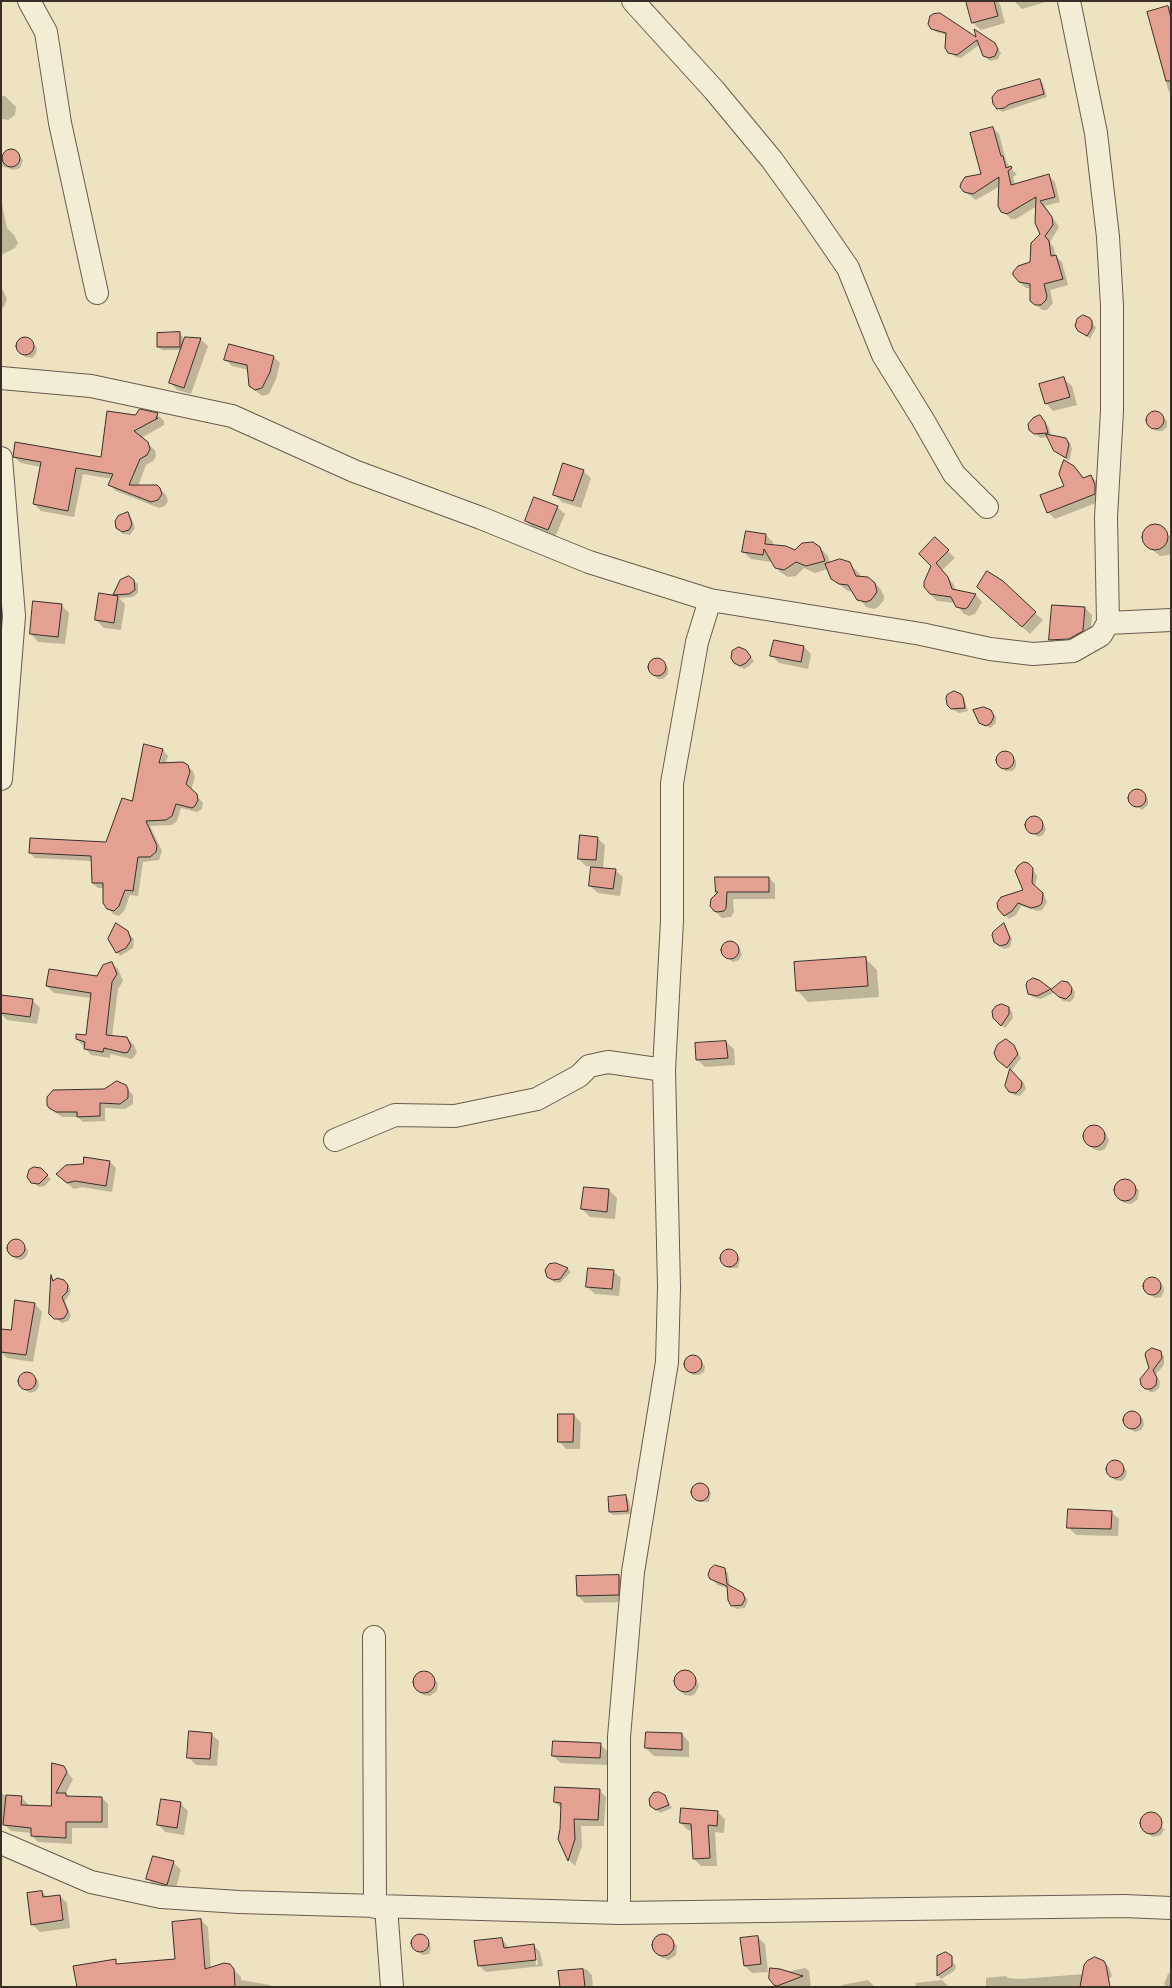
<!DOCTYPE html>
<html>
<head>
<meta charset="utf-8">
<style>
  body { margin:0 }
  #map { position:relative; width:1172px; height:1988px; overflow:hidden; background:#eee3c0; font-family:"Libre Caslon Text",serif }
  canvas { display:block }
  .frame { position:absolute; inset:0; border:2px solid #3a2e28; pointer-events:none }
</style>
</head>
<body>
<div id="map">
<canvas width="1172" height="1988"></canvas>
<div class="frame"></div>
</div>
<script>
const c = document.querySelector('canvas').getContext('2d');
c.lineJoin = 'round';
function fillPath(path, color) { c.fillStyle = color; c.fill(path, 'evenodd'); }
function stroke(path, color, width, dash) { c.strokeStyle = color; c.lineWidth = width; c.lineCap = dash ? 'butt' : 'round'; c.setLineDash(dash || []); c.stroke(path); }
fillPath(new Path2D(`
  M977,1H997L1000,4L1005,23L981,30L973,23L967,4Z
  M1014,1H1049L1022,9Z
  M1171,6V93L1168,90L1148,12Z
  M932,28L994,43L1001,53L998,59L990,61L982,53L979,45L961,58L956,57L950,52L947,35L936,32Z
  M1040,80L1043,84L1047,97L1002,112L998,108Z
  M1,96H5L16,107L15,115L8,120L1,119Z
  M993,128L999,134L1006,160L1010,168L1017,174L1013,177L1015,185L1049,176L1055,182L1060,202L1045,206L1059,227L1050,242L1054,248L1055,256L1062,262L1068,285L1050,290L1053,303L1047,310H1042L1031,300V288H1026L1019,282L1031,262L1041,234L1037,206L1016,219H1011L1005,213L1000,186L976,200L962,190L982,174Z
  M12,150L23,160L20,168L14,170L1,166V157L6,152Z
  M1,200L7,228L14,235L18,243L15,248L1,255Z
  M1,286L7,299L4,307L1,308Z
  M1090,319L1096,328L1090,339L1079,331Z
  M179,333L183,337V343L200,339L208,346L191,394L177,390L170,382L181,350H162L158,347Z
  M24,339L30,340L37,348L36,354L32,358L25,357L18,348L19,342Z
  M273,356L280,363L276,379L269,394L262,396L250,386L248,370L232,366L226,360Z
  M1064,379L1072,386L1077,405L1053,411L1046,403Z
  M1158,412L1167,421V427L1162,431H1157L1149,424L1148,418L1152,413Z
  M157,414L164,421V425L141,438L155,450L156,456L153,461L146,465L138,486L159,488L166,495L168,501L165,506L159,508L116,491L109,484L112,479L83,474L74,517L41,511L34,504L41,467L21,463L14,457L101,458L135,416Z
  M1040,417L1049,427L1051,436L1066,439L1070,443L1072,449L1069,461L1055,451L1049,437L1041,438L1032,432Z
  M1074,466L1084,478L1091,476L1098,483L1101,501L1055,519L1048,512L1065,486Z
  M583,471L591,478L581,508L562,502L554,495Z
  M557,507L565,514L555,537L533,528L526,521Z
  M128,513L131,517L135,528L130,535L123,534L120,530Z
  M1158,526L1171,537V552L1169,555L1160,556L1145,544L1143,535L1148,527Z
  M766,535L773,542V545L795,551L820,548L828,556L830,564L845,560L860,574L861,578L872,580L880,588L884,596V600L878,607L874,609L866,607L854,592L848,591L832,579L828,569L815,573L804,568L796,576L788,577L780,572L771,562L751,559L743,552Z
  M936,539L955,558L942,570L954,585L956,591L976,595L982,602L975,614L969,616L964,614L955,603L937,601L930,594Z
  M134,581L138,584V593L133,597L119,598L125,604L121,630L104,628L96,620L117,596L115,594Z
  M986,594L1035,613L1043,620L1030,634Z
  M61,605L69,613L65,644L38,642L31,634Z
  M1084,607L1092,615L1090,638L1057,647L1050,640Z
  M804,647L811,654L808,669L779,663L771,655Z
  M749,655L754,661L749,666L744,669L735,663Z
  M653,660H660L668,668V674L663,679H658L650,671L649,665Z
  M960,695L964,698L968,711L959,713L949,707Z
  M984,708H987L996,717V723L990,728L980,722Z
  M144,745L163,750L168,756L165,764L182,763L193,771L195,777L191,790L203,803L202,809L197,812L181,808L177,821L172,825L150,826L162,851L159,860L143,862L138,896L130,895L124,911L119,916L113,914L104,903V888H98L92,883V861L35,858L30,853L31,839L107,843L122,799L133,803ZM161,752H163L159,768H157Z
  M1007,752L1016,761V767L1012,771H1006L998,764L997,758L1001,753Z
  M1140,790L1148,799V805L1142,810L1130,802L1129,796L1133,791Z
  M1030,818H1036L1043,823L1046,829L1043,835L1038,837L1027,829L1026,823Z
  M597,838L605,845L603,869L615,870L623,877L620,896L598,893L590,886L592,867L586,866L579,859Z
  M1031,866L1037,876L1035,886L1044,894L1047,902L1042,910L1038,911L1021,906L1016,915L1009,919L1005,915L1024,891Z
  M716,878H769L775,884V899H733L734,912L731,917L722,918L715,911L718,894Z
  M1004,925L1012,939L1010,947L1004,949L997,944Z
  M127,932L134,939L133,948L120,956L110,943V935Z
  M731,942L740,949L742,955L739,960L733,962L723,954L722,948L725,943Z
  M865,958L877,970L879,997L808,1002L797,990Z
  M112,963L118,969L123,981L118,989L112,1037L127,1038L134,1045L137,1053L132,1059L110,1054V1058L91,1055L77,1039L87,1036L91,998L54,993L47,986L97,977Z
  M1039,981L1051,991L1062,982L1068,983L1075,992L1074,998L1070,1002L1063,1001L1055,992L1041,999L1033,997L1029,994Z
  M1,1000H32L40,1008L37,1024L7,1020L1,1014Z
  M1009,1008L1012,1012L1013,1018L1005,1028L994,1018Z
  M726,1042L734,1049L735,1065L705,1067L697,1059L696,1044Z
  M1013,1045L1021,1058L1011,1071L1024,1083L1026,1089L1020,1096L1014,1095L1007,1089L1006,1082L1011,1070L1000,1060Z
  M125,1086L133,1095V1104L125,1109L105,1108V1121L83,1122L78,1117H62L50,1108L104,1090Z
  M1094,1126L1106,1133L1109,1141L1105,1149L1100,1151L1093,1149L1084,1136L1087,1129Z
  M110,1162L116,1168L112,1192L82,1187L74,1189L63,1180Z
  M40,1169L51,1179L45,1186L39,1187L30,1180Z
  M1120,1180H1128L1139,1190L1138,1199L1131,1204L1124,1203L1115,1194V1186Z
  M584,1188L609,1190L617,1198L615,1219L590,1217L582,1209Z
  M14,1240L20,1242L28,1250L27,1256L22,1260L16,1259L8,1250L9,1244Z
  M727,1250L733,1251L740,1259L738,1268H729L721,1259L722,1253Z
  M552,1264L568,1269L571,1272L560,1283L554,1282L547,1273Z
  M613,1271L621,1278L619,1296L595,1294L587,1287Z
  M51,1278L54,1281L66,1283L69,1286L71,1292L65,1301L71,1316L68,1321L62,1323L54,1317Z
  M1153,1278L1163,1286L1164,1291L1161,1297L1155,1298L1146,1291L1145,1285L1148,1280Z
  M35,1304L42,1312L33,1362L7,1358L1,1352V1341L12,1331Z
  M1147,1352H1160L1164,1356V1365L1156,1374L1160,1382L1159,1388L1154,1392H1150L1141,1382L1142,1376L1150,1368L1146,1358Z
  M691,1356L697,1357L705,1366L704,1372L699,1375H693L685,1365L686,1360Z
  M25,1372L38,1380L39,1386L36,1391L30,1393L21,1386L19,1379Z
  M1135,1412L1143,1419L1144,1425L1141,1430L1135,1432L1126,1425L1125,1419L1128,1414Z
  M574,1415L581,1423L580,1449H566L559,1441Z
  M1114,1462L1119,1463L1127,1471L1126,1477L1122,1481L1115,1480L1108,1471L1109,1465Z
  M698,1484L704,1485L711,1493L709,1502H699L692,1493L693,1487Z
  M626,1496L629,1500L631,1514L613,1515L610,1512Z
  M1111,1512L1119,1519L1118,1536L1076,1535L1068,1527Z
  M724,1569L728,1573L730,1587L740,1591L748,1600L745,1608L736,1609L732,1605L728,1588L717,1585L710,1575Z
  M619,1576L627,1583L626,1602L585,1603L578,1596L577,1577Z
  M684,1671L696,1678L699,1686L695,1694L691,1696L684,1695L674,1682L677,1674Z
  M427,1672L438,1683L437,1691L430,1696L423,1695L414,1686V1678L419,1673Z
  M211,1734L219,1741L217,1766L196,1765L188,1757Z
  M682,1734L689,1742V1757L654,1756L646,1748Z
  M600,1744L608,1752L607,1765L561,1763L553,1756Z
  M53,1764L61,1765L73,1779L66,1793L69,1797L102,1798L108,1804V1828H72V1844L38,1842L32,1836V1833L11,1831L4,1824L1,1823V1792L4,1795L21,1797L28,1804L27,1806L52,1807Z
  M599,1790L606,1797L604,1826H581L582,1846L575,1866L569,1860L559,1839L562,1809L555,1802Z
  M664,1796L672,1808L660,1813L653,1806Z
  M180,1803L188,1811L184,1835L165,1832L158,1824Z
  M717,1812L725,1819L724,1833L715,1832L717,1866H701L694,1859L692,1831L688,1830L681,1823Z
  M1150,1812L1159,1816L1163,1829L1165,1828L1162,1819L1165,1828L1161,1835L1153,1837L1143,1830L1140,1823L1143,1816Z
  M173,1862L181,1870L175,1891L155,1886L148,1879Z
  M42,1892L47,1897L60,1896L67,1903L70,1928L40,1932L32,1924Z
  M201,1920L208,1927L211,1969L234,1970L241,1977V1980L270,1985L272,1987H165L176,1960Z
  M667,1935L677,1946L676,1955L669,1960L662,1958L653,1949V1942L658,1936Z
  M421,1936L430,1943L431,1949L429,1954L423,1955L413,1948L412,1942L415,1937Z
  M757,1937L765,1944L768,1972L752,1973L745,1966Z
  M502,1939L509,1948L533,1945L540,1952L543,1966L486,1972L479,1966ZM534,1951H536L538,1964L536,1965Z
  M940,1955H949L956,1967L954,1971L941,1979L938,1975L937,1960Z
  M1103,1962L1109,1967L1112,1976L1101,1987H986V1978L1006,1976L1008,1978L1021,1979L1084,1974Z
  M805,1968L809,1971L811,1987H774L770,1979L786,1972Z
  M586,1969L592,1975L593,1987H561L559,1971Z
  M1171,1973V1987H1167L1164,1984L1168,1974Z
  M868,1980L875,1987H842V1985Z
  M942,1980L949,1987H916L915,1983Z`), '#0003');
const building = new Path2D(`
  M966,1H994L998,16L972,23Z
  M1168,6L1171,18V81H1166L1147,12Z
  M940,13L976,37L974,29L995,43L998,49L995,56L989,58L983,56L977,40L957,55L948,53L945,48L946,33L931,29L928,24L930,16L933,14Z
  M1040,79L1044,94L1010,104L1004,108L997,109L993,104L992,97L997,91Z
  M993,127L1001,156H1003L1006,168L1011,166L1012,168L1008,171L1011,185L1049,174L1055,197L1040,201L1052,217L1053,225L1045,236L1049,241L1051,256L1056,255L1063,279L1044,284L1047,296L1046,300L1041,305H1035L1030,301V284L1019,282L1013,275V272L1018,266L1030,262L1031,243L1040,234L1035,223L1036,197L1007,214L1001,212L998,206L999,177L973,194L964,192L960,187L961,183L965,177L981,174L970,133Z
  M2 158a9 9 0 1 1 18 0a9 9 0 1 1-18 0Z
  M1083,315L1090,318L1092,321V328L1087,336L1078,331L1075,326L1077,319Z
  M180,332V347H157V333Z
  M185,337L201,338L184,388L169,383Z
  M16 346a9 9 0 1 1 18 0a9 9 0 1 1-18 0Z
  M229,344L274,356L270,372L262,388L255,390L249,386L247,365L224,360Z
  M1064,377L1070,397L1045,404L1039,384Z
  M140,409L158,413L156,418H158L134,431L148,442L150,449L147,455L140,459L129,485H157L160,488L162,494L158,500L151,502L108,485L113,474L76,468L68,511L33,504L41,462L13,457L15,442L101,457L107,411L135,415Z
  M1146 420a9 9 0 1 1 18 0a9 9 0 1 1-18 0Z
  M1040,415L1045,422L1048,433L1034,434L1029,430L1028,424L1033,418Z
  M1046,434L1066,438L1069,444L1066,458L1054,451Z
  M1064,460L1074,466L1083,478L1091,475L1095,485V494L1047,513L1040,495L1064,486L1059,474Z
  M563,463L584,470L573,501L553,495Z
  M534,497L558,506L548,530L525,521Z
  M128,512L132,524L129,530L122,532L116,528L115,521L118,516Z
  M1142 537a13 13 0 1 1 26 0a13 13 0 1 1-26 0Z
  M746,531L766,534L765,544L786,546L795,550L802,543L813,542L820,547L825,561L806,566L796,562L784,570L775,568L764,549L763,555L742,552Z
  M935,537L949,550L936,563L948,577L952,589L976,594L968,607L965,609L956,607L951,597L930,594L924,587V582L931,566L919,554Z
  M840,559L850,562L856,576L868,577L875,583L877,592L871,600L866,602L857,600L848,585L839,584L831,579L825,564Z
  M987,571L1003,581L1036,612L1022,627L977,587Z
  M129,576L134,580L135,590L129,594L113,595L120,580Z
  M99,593L118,596L114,623L95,620Z
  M33,601L62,604L58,637L30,634Z
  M1052,605L1085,607L1083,631L1069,639L1049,640Z
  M774,640L804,646L801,662L770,656Z
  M739,647L746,650L751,657L746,663L740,666L734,663L731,658L732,651Z
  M648 667a9 9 0 1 1 18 0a9 9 0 1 1-18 0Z
  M954,691L961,694L963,697L965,708L951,709L947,705L946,698L947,695Z
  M984,707L991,710L994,716L991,723L986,726L979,723L973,710Z
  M144,744L163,749L159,763L183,762L188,765L190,772L186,784L197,794L198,800L195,806L192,808L176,804L172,816L166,820L146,821L157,846L156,852L150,857H138L133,891L125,890L119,906L114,911L107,909L103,903V883H92L91,856L29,853L30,838L106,842L122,798L132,801Z
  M996 760a9 9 0 1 1 18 0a9 9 0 1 1-18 0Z
  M1128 798a9 9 0 1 1 18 0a9 9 0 1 1-18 0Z
  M1025 825a9 9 0 1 1 18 0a9 9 0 1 1-18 0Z
  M580,835L598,837L596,860L578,859Z
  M1024,862L1028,863L1033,868L1032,883L1043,893L1042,903L1039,906L1031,908L1018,903L1012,911L1004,916L998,909L997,903L1001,897L1023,890L1015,871L1018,866Z
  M591,867L616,869L613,889L589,886Z
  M715,877H769V892H727L726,908L724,911L717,912L714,911L710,906L711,899L718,892H716Z
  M116,923L128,931L131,940L126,948L116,953L108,939Z
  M1004,923L1010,938L1007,944L1000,946L994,942L992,935L993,932Z
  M721 950a9 9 0 1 1 18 0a9 9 0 1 1-18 0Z
  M866,957L868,986L796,991L794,962Z
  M112,962L117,974L112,982L106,1035L127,1037L131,1046L128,1052L125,1053L104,1048L103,1052L84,1049L85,1042L76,1039V1034L86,1035L91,993L46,986L49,969L97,976L103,965Z
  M1033,978L1039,980L1051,989L1037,996L1028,994L1026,985L1027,982Z
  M1062,981L1068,982L1072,988L1071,994L1066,999L1059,997L1051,990Z
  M1,995L33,999L30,1017L1,1013Z
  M1002,1004L1009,1007V1014L1001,1026L993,1018L992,1011L996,1006Z
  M1006,1039L1014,1045L1018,1054L1007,1068L997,1060L994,1053L997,1045Z
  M726,1041L728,1058L696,1060L695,1043Z
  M1010,1069L1022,1082L1021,1088L1016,1093L1009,1092L1005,1086Z
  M117,1081L126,1085L128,1089V1098L120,1104L100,1103V1116L77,1117V1112H56L49,1108L47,1105V1097L53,1090L104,1089Z
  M1083 1136a11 11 0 1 1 22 0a11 11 0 1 1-22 0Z
  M84,1157L110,1161L106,1186L75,1181L67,1183L56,1174L66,1165L83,1164Z
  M34,1167L41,1168L48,1175L39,1184L31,1183L27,1177L29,1170Z
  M1114 1190a11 11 0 1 1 22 0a11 11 0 1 1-22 0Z
  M584,1187L609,1189L607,1212L581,1209Z
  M7 1248a9 9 0 1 1 18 0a9 9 0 1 1-18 0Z
  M720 1258a9 9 0 1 1 18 0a9 9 0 1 1-18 0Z
  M556,1263L568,1268L560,1279L553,1280L547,1277L545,1270L549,1264Z
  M588,1268L614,1270L612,1289L586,1287Z
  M51,1275L53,1281L57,1278L64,1280L68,1285L67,1292L62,1297L68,1312L64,1318L61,1319H54L49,1314Z
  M1143 1286a9 9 0 1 1 18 0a9 9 0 1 1-18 0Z
  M15,1300L35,1303L26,1355L1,1352V1329L11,1330Z
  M1152,1348L1161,1351L1162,1358L1153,1370L1157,1378L1156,1385L1151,1389H1145L1141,1385L1140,1379L1149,1368L1145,1355L1146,1352Z
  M684 1364a9 9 0 1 1 18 0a9 9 0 1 1-18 0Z
  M18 1381a9 9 0 1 1 18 0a9 9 0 1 1-18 0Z
  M1123 1420a9 9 0 1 1 18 0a9 9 0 1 1-18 0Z
  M558,1414H574L573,1442H558Z
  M1106 1469a9 9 0 1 1 18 0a9 9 0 1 1-18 0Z
  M691 1492a9 9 0 1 1 18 0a9 9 0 1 1-18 0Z
  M626,1495L628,1511L609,1512L608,1497Z
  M1068,1509L1112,1511L1111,1529L1067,1528Z
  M715,1565L725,1568L727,1584L743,1593L745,1599L742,1605L731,1606L728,1600L727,1586L710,1579L708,1575L710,1569Z
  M619,1575V1595L577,1596L576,1576Z
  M674 1681a11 11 0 1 1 22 0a11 11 0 1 1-22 0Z
  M413 1682a11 11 0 1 1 22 0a11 11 0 1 1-22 0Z
  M189,1731L212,1733L210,1759L187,1758Z
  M646,1732L682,1733V1750L645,1748Z
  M553,1741L601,1743L600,1758L552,1756Z
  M52,1763L64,1766L67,1772L56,1793H66V1796L102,1797V1822H66V1838L31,1836V1828L3,1825L6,1795L22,1796L21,1805L51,1806Z
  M555,1787L600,1789L598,1820L574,1819L575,1839L568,1861L558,1839L560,1829L561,1803L554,1802Z
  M659,1792L665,1795L669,1805L656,1810L650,1806L649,1799L653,1793Z
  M161,1799L181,1802L177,1828L157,1825Z
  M681,1808L718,1811L717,1826L708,1825L710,1858L693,1859L691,1824L680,1823Z
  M1140 1823a11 11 0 1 1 22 0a11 11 0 1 1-22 0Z
  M153,1856L174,1861L167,1885L146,1879Z
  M42,1891L43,1897L60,1895L63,1920L31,1925L27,1893Z
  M201,1919L205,1969L224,1963L230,1964L234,1969L235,1987H77L73,1966L116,1959V1964L175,1959L172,1922Z
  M652 1945a11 11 0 1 1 22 0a11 11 0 1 1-22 0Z
  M411 1943a9 9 0 1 1 18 0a9 9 0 1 1-18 0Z
  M758,1936L761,1964L744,1966L740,1938Z
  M502,1938L504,1948L534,1944L536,1960L478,1966L474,1941Z
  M946,1952L952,1956V1966L937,1976V1956Z
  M1095,1957L1104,1961L1106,1965L1110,1987H1080L1084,1965L1087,1961Z
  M770,1968L780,1969L803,1976L777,1986L774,1985L769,1979Z
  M583,1969L585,1987H560L558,1971Z`);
fillPath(building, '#e4a192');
stroke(building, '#3a2e28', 1);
const minor = new Path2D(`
  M29,1L46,32L60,123L97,293
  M633,1L714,90L772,160L811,214L848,268L883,355L922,418L954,474L987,507
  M1069,1L1096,133L1108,237L1112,306V411L1106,517L1108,623
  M1,378L91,386L232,416L354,471L481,518L589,562L710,600L921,634L990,649L1033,654L1073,651L1101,635L1108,623L1171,620
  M1,458L14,616L1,779
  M335,1140L395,1115L455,1116L537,1099L579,1076L589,1066L608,1062L664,1070
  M374,1637L375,1907
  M1,1843L91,1882L161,1897L239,1902L619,1913L1124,1906L1171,1908
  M386,1907L392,1987
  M619,1913V1737L633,1572L667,1362L669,1287L664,1070L672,921V783L697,642L710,600`);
stroke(minor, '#675b4e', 24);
stroke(minor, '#f4edd6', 22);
</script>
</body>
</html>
